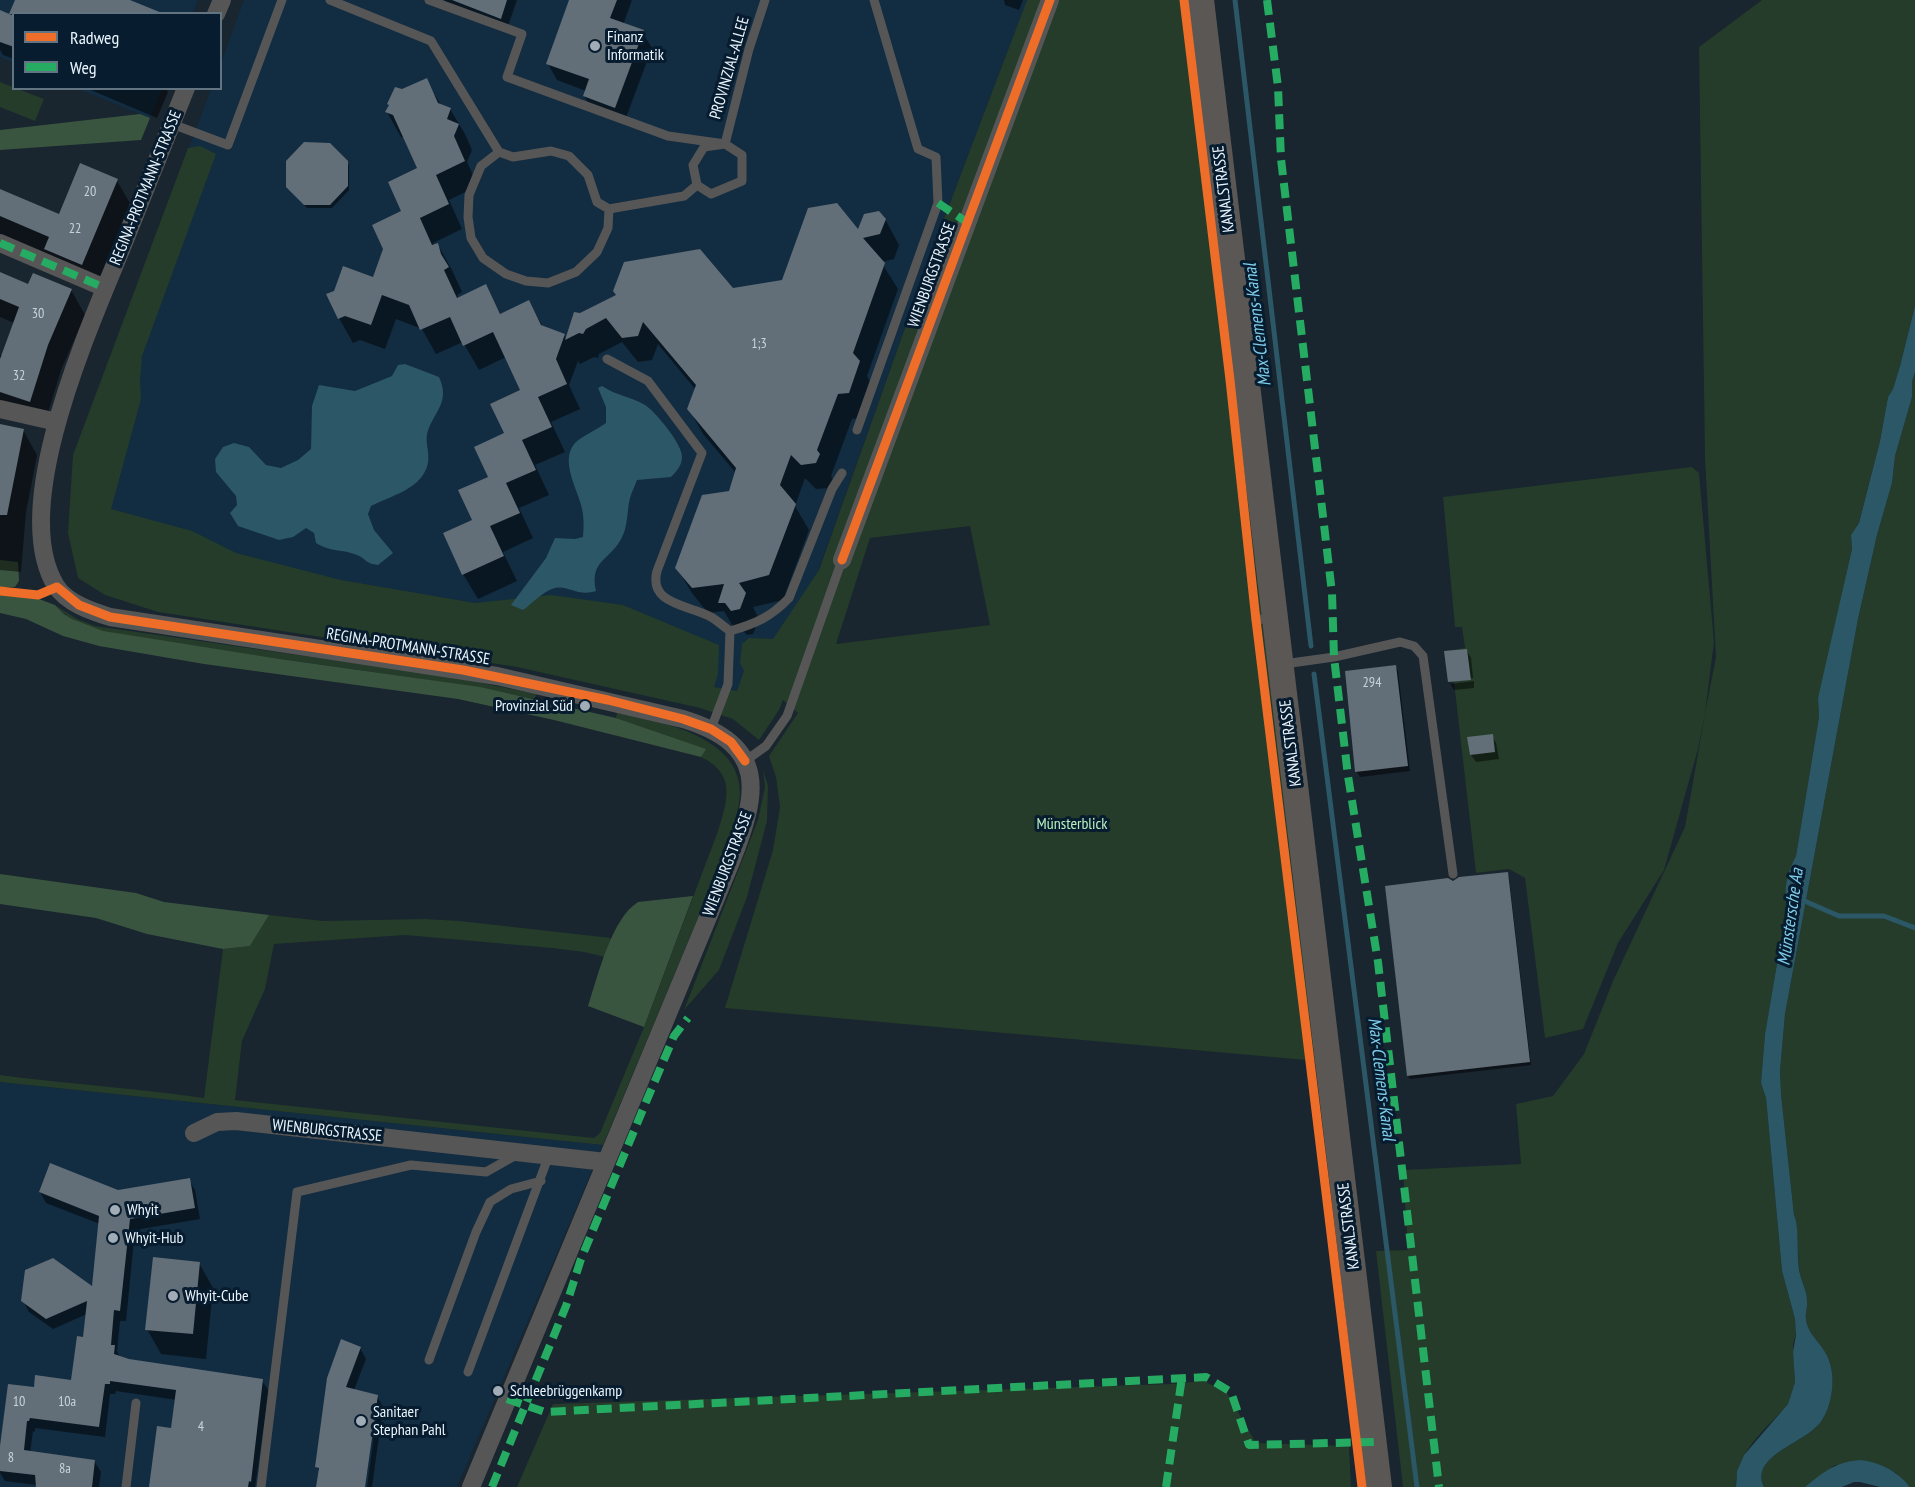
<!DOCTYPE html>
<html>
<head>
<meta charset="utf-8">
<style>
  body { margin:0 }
  #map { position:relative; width:1915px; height:1487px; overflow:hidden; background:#19252f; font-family:"PT Sans Narrow",sans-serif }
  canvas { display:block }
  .legend { position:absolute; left:12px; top:12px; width:210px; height:78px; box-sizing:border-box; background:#071c2e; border:2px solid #627381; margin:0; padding:8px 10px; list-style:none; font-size:18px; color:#eaf5fe }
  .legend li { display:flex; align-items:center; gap:12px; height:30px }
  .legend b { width:30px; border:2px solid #627381 }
</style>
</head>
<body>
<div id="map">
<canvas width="1915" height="1487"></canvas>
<ul class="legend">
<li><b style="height:8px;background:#ee6e29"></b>Radweg</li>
<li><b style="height:8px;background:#26ab63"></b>Weg</li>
</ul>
</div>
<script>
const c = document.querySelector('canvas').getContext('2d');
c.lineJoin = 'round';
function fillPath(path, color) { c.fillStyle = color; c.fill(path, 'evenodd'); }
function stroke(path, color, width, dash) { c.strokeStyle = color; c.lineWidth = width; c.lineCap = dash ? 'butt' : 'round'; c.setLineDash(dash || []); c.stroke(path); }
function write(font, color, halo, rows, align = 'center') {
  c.font = font + ' "PT Sans Narrow",sans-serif'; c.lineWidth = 6; c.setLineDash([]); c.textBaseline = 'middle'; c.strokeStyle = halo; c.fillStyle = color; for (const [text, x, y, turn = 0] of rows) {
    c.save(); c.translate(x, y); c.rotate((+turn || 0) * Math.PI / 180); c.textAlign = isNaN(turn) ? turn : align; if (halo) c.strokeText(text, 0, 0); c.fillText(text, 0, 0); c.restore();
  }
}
fillPath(new Path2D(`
  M0,0H198L193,13L14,14L13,63L0,57Z
  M244,0H1027L942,224L773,697L294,621L94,575L73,455L211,89L220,88L221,62Z
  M78,89H162L150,118Z
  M0,1082L603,1145L457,1487H0Z`), '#122c41');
fillPath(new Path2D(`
  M1027,0H1188L1317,1061L725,1008L773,850L780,807L776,777L769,756L798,713L783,700L779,710L759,740L733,719L700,708L517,667L158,612L105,595L78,578L68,533L73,455L188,148L200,146L216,154L142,356L140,381L141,399L111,509L192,531L236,553L341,580L475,603L551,595L623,605L719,645L718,674L714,687L737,691L744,671L740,663L742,644L749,638L773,639L819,570L942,224ZM970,526L990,625L836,644L870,538Z
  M1762,0H1915V306L1900,366L1893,389L1888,397L1880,441L1859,523L1851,535L1852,549L1825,673L1818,698L1819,717L1796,856C1788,872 1784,887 1787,905L1765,1034L1761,1083L1766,1098L1782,1271L1795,1319L1796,1333L1793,1345L1795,1382L1788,1404C1768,1428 1734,1452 1736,1487H1403L1376,1251L1408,1250L1403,1170L1521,1164L1516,1104L1553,1096L1584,1054L1613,981L1685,827L1705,714L1698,749L1664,870L1618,943L1583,1029L1545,1038L1525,878L1509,869L1476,873L1454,682H1448L1444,651L1465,648L1462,627H1455L1443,497L1692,467L1699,473L1714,642L1705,713L1716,657L1705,458L1699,47Z
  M0,82L44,99L35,121L0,107Z
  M1915,372V1487H1910L1895,1472L1835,1465L1805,1487H1764C1750,1457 1800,1444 1816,1427C1822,1422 1825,1415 1828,1408C1835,1387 1835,1364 1821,1346C1815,1338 1807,1330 1806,1319C1805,1313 1808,1307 1807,1301C1807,1291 1802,1283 1800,1274C1797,1257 1799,1228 1794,1215L1781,1094L1780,1071L1785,1014L1858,619L1877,535L1892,483L1895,456L1912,397V382Z
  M55,605L77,619L95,626L452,677L536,694L535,699C429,677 321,666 215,649C176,643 126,640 89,627C75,622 65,615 55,605Z
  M617,712C661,722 742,736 740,795C738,818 728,843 720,865L603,1145L0,1082V1075C68,1084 136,1088 204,1098L223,949L250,946L269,915L323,921L424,919L460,921L611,938L605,957L584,952L552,948L405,935L274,944L265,989L242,1041L235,1100L594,1138L600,1133L644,1027L718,831C728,799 736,774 701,757L705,749L616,718Z
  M763,770L768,786L767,821L747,897L719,970L684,1010L758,820L765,787Z
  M1204,1381L1227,1393L1256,1443L1349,1446L1351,1487H517L553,1404L1170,1384Z`), '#243c29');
fillPath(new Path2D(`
  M140,114L150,118L141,140L0,150V130Z
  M0,560L18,562L19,581L15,587H0Z
  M0,595L39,599L55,605L64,614L72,619L103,631L280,659L480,687L616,718L706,749L701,757L554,720L458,699L204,664L99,646L63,636L26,619L0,613Z
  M0,874L136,893L164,902L269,915L250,946L223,949L147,934L96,918L0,904Z
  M693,896L644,1027L588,1006C598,976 611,919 638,902Z`), '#3a553f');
fillPath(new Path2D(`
  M1915,306V372L1912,382V397L1895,456L1892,483L1877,535L1858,619L1785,1014L1780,1071L1781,1094L1794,1215C1800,1228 1796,1257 1800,1274C1802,1283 1807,1291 1807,1301C1808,1307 1805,1313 1806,1319C1807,1330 1815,1338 1821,1346C1835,1364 1835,1387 1828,1408C1825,1415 1822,1422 1816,1427C1800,1444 1750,1457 1764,1487H1736L1737,1471L1744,1455L1788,1404L1795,1382L1793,1352L1796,1335L1795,1319L1782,1271L1766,1098L1761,1083L1765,1034L1787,905C1783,888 1788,871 1796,856L1819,717L1818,698L1852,549L1851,535L1859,523L1880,441L1888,397L1893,389L1900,366Z
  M405,364L439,377C451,403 433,412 427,434C425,444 431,455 427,467C419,490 390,496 371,506L368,514L374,530L393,553L378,565C364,563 367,559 357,555C343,549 329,552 316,543L314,533L306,528L293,537L279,540L238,526L230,513L237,505L236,496L216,472L215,459L223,447L234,443L249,447L266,465L281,468L298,460L311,449L312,406L319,385L355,391L392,376L398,365Z
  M602,386C617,396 630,396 645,405C655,411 683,445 682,457C682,465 677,471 671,477L637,480C635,486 632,491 630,498C627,510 628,524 623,535C612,561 589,558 596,591C578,597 568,585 555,588C543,591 533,603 523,610L511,605L546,558L555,538L575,539L583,537C584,525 584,516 581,505C576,486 560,460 575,443C581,437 599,428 606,423V407L598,388Z
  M1861,1460C1882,1463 1897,1471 1910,1487H1880L1860,1482H1854L1842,1487H1805C1825,1471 1835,1462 1861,1460Z`), '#2b5767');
fillPath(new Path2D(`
  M17,0H126L159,14H14V59L3,55L0,50V21L10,16Z
  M444,0H517L507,29L449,8Z
  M571,0H632L623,25L642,32L652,48L624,123L594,112L584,96L586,91L557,80L548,64Z
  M1004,0H1023L1019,10L1005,5Z
  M426,80L441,105L450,109L465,134L472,150L467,162L478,186L449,200L462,229L433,243L434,246L438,245L452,270L462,292L457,295L458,299L485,286L501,315L529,302L543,327L564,335L566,339L580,315L783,281L859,232L885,219L899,245L894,259L881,262L898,289L867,376L873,388L862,418L852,419L831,476L833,480L830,488L816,489L805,478L795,506L809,530L783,600L753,607L759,619L753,634L747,635L740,627L734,628L724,611L708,613L692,593L677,568L730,492L736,473L703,434L689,409L696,390L658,344L652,360L638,362L622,342L599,354L598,358L594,357L580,364L578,361L569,385L580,409L551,422L565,452L535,465L549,495L519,508L533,538L503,552L517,581L478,599L463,574L445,534L474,520L522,391L506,357L479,370L463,342L436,354L422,329L396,319L385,349L360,340L353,343L339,318L374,279L403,212L419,169L405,138L401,137L387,112L402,91Z
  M86,88H166L168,92L157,118Z
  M347,162L349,166V190L332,208H307L290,190Z
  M117,181L131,205L96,288L49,255L0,234V191L59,216Z
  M0,274L29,286L71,290L85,315L61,370L44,426L0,403V355L3,356L14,323L0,317Z
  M0,426L23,430L37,455L26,512L21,572L0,570Z
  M1466,650L1471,658L1473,678L1450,681V684L1474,681V688L1454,690L1449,682L1446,653Z
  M1395,666L1398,671L1410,771L1360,777L1357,772Z
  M1492,736L1496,743L1499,759L1476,762L1471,755Z
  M1507,873L1509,877L1531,1065L1410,1079L1408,1076L1386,887L1453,882Z
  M189,1180L195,1190L200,1219L135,1230L126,1321H120L117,1351L120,1358L262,1381L269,1391L255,1487H151L173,1430L177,1400L116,1391L115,1394H110L105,1437L35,1428V1432L33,1431L30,1453L94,1461L101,1472L99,1487H37V1485L5,1481L0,1473V1461L35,1389L72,1381L85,1339L87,1314L53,1329L29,1312L23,1300L93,1289L100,1224L46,1203L40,1192L117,1191Z
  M199,1263L213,1288L206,1359L161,1354L147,1329Z
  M360,1348L366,1359L354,1390L377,1396L383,1407L372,1487H367L378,1403H375L364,1487H318L320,1472L317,1467Z`), '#0007');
stroke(new Path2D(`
  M1235,0L1311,646
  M1314,674L1417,1487
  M1800,899L1839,916H1884L1915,928`), '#2b5767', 5);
fillPath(new Path2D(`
  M15,0H130L162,13L9,14Z
  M452,0H507L501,19Z
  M569,0H617L610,18L644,30L615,108L583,96L589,79L546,64Z
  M0,10L14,16V47L0,42Z
  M427,78L438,103L451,108L447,119L459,124L454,136L465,161L436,175L449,204L420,218L432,245L438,243L441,254L449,267L444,270L457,298L486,284L500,314L529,300L541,325L565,334L556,359L567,384L538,397L552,427L522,440L536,470L506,483L520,513L490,526L504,556L462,575L443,533L472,520L458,490L488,477L474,447L504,433L490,404L520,390L493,332L463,346L450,317L420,330L409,305L382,295L371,325L345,316L338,319L326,294L334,291L343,266L373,277L383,249L372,225L401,211L388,182L417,168L393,115L385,112L389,105L387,104L395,87L402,89Z
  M304,142L330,143L348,161V186L330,205H304L286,187V161Z
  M80,163L118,179L82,265L44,249L49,237L0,216V189L59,214Z
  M837,203L858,229L864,214L879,211L886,219L880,234L863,238L885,263L853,353L860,361L849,393L838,394L817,450L820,454L816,463L801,465L791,455L780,485L796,504L769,575L739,583L746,593L740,609L731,611L725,603H718L724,584L692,588L675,568L702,495L729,491L736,468L687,409L696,385L643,322L638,336L622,338L606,318L586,329L583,334L579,333L565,340L574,312L580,313L616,295L613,291L624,262L700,249L733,288L782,280L808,208Z
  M0,272L28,284L33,273L72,289L48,345L30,402L0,392V359L19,307L0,299Z
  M0,424L24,429L7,515H0Z
  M1467,649L1471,680L1448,682L1444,651Z
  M1396,665L1408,766L1355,772L1345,671Z
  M1493,734L1495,752L1470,755L1467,737Z
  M1508,872L1530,1062L1407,1076L1385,886L1448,878L1453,881L1459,877Z
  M50,1163L118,1190L190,1178L195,1208L130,1219L120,1311L114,1310L111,1345H115L114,1354L129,1359L263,1379L251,1482L249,1481L248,1487H149L157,1426L171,1428L176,1390L110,1381V1384H105L99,1427L30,1418L29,1421H27L24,1450L95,1460L92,1487H36L35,1475L0,1471V1446L8,1384L34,1387L35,1375L71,1380L77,1336L83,1337L87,1301L46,1319L21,1301L25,1270L53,1258L92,1286L99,1216L39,1192Z
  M153,1257L200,1262L193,1334L145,1330Z
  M341,1339L361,1347L346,1387L378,1395L365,1487H316L319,1468L315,1467L327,1378Z`), '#626e78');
stroke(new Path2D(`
  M330,0L431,41L499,152L513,157L551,151L569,156L588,175L597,202L609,209L608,228L597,252L576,272L548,283L526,281L506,274L483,258L471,238L468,217L469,195L481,166L499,152
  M429,0L522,34L507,77L668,136L725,144L742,155V181L711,194L697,185L693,165L704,147L725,144
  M172,124L228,145L282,0
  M725,144L749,49L765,0
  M609,209L684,196L697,185
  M607,359L648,381L702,453L657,571C648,605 690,605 711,617C718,621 724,627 730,631C755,624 771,617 789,598L832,489L842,473
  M857,430L938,203L936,157L918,149L874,0
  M1256,620L1275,617
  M1284,664L1334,657L1400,642L1414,646L1423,656L1453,874
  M711,729L728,684L730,631
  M745,761L766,746L787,716L842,560
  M429,1360L476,1232L490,1202L511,1189L541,1181
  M468,1372L549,1155
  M126,1487L136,1403
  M261,1487L297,1192L411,1165L486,1172L516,1155`), '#575656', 9);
stroke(new Path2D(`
  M216,14L222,0
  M186,88C165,141 144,193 123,245C91,324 7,507 56,586C67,603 91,611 110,617L497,676L683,719C768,745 759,792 731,862L471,1487
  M0,243L105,288
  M0,409L57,422
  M842,560L1050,0
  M194,1133L217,1122L236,1121L606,1162`), '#575656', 18);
stroke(new Path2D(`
  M1201,0L1379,1487`), '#5a5755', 26);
stroke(new Path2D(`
  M1267,0L1278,87L1281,159L1332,593L1334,657L1348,776L1378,962L1439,1487
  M938,203L968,223
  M0,243L105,288
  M507,1399L545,1412L1206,1377L1231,1392L1249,1445L1374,1442
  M492,1487L566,1306L581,1259L646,1102L674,1036L688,1018
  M1166,1487L1182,1377`), '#26ab63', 8, [15, 8]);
stroke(new Path2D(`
  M1184,0L1230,380L1256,620L1362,1487
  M842,560L1050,0
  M0,591L38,595L57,587L79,605L110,617L463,670L608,700L683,719L711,729L731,742L745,761`), '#ee6e29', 9);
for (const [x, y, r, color] of [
  [595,46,6,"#a1acb6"],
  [585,706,6,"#a1acb6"],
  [115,1210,6,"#a1acb6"],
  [113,1238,6,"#a1acb6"],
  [173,1296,6,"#a1acb6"],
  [498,1391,6,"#a1acb6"],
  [361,1421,6,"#a1acb6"]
]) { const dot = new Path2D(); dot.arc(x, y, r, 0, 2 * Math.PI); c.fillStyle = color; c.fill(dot); stroke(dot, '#071c2e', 2); }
write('14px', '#c8d3dc', null, [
  ["20",90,192],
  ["22",75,229],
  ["30",38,314],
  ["1;3",759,344],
  ["32",19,376],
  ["294",1372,683],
  ["10",19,1402],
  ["10a",67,1402],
  ["4",201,1427],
  ["8",11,1458],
  ["8a",65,1469]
]);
write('16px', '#eaf5fe', '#071c2e', [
  ["Finanz",607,37],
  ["Informatik",607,55],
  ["Provinzial Süd",573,706,"right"],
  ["Whyit",127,1210],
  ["Whyit-Hub",125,1238],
  ["Whyit-Cube",185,1296],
  ["Schleebrüggenkamp",510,1391],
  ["Sanitaer",373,1412],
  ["Stephan Pahl",373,1430]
], 'left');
write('16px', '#eaf5fe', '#071c2e', [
  ["PROVINZIAL-ALLEE",730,68,-74],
  ["REGINA-PROTMANN-STRASSE",146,188,-68],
  ["KANALSTRASSE",1224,189,-97],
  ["WIENBURGSTRASSE",932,275,-70],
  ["REGINA-PROTMANN-STRASSE",408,647,9],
  ["KANALSTRASSE",1291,743,-97],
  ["WIENBURGSTRASSE",728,864,-69],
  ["WIENBURGSTRASSE",327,1131,6],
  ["KANALSTRASSE",1349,1226,-97]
]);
write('16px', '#baf0bd', '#071c2e', [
  ["Münsterblick",1072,824]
]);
write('italic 18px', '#7ecdeb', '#071c2e', [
  ["Max-Clemens-Kanal",1258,325,-97],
  ["Münstersche Aa",1791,917,-82],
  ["Max-Clemens-Kanal",1381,1079,83]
]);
</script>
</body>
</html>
